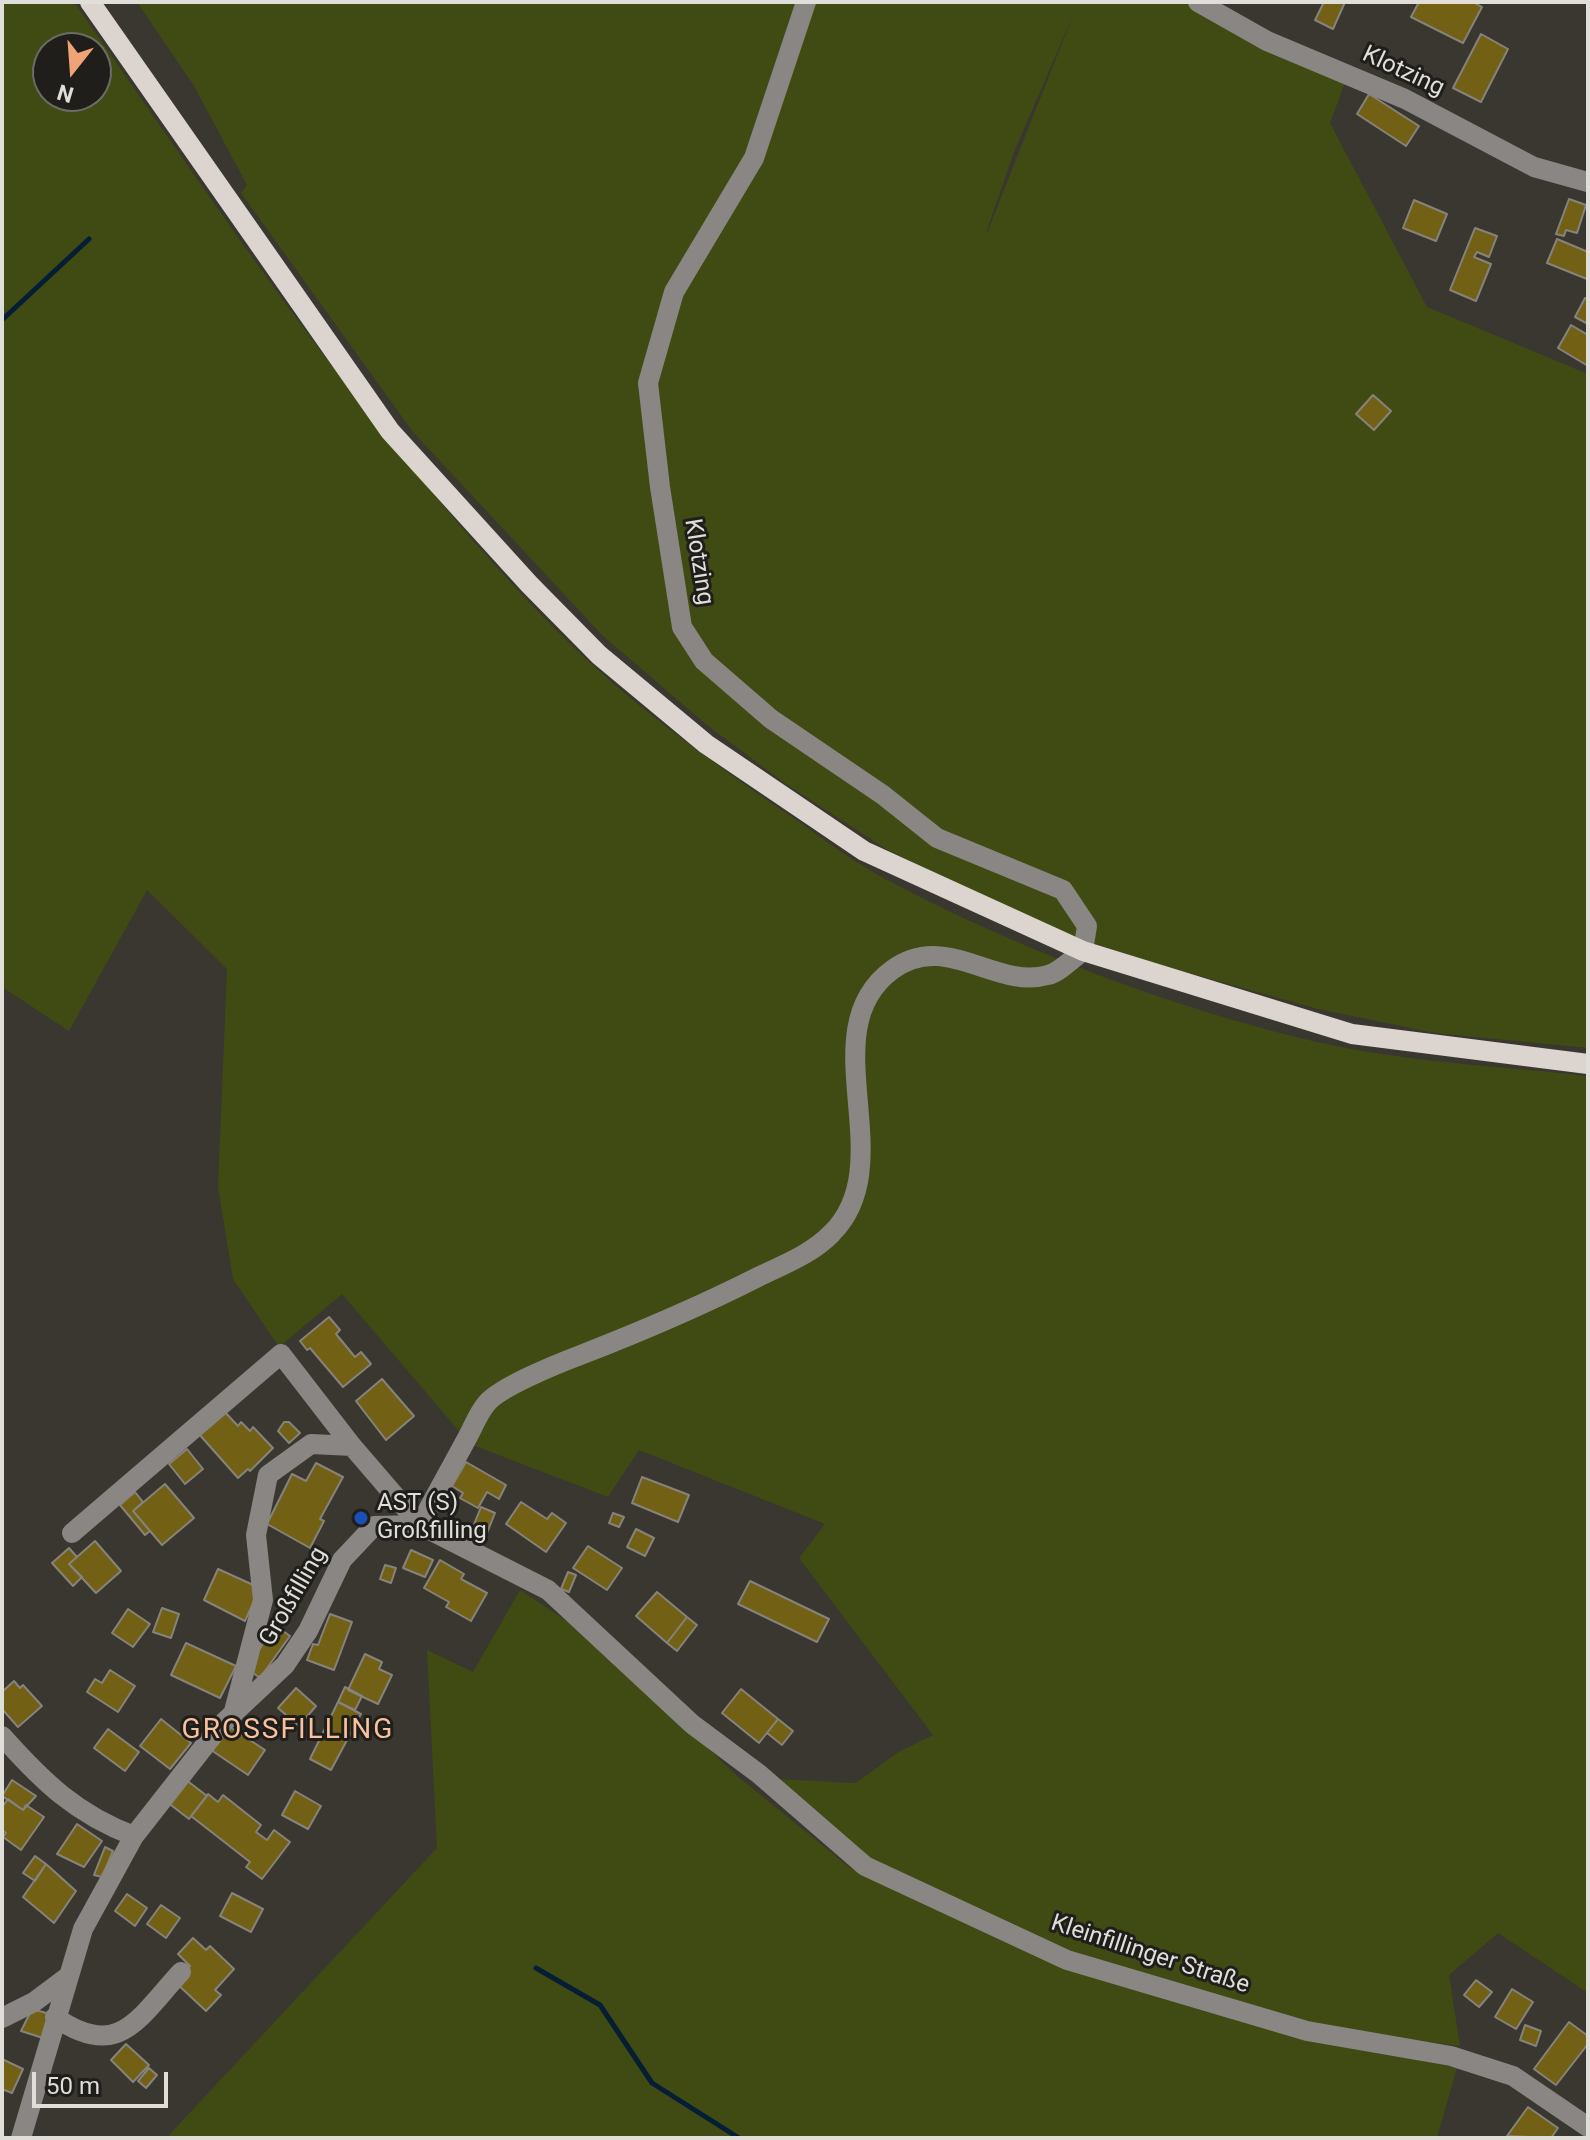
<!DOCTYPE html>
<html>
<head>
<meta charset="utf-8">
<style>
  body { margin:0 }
  #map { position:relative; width:1590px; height:2140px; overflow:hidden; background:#393730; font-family:Roboto,sans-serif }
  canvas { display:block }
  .frame { position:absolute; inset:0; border:4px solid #dfded9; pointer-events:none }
  .north { position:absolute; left:32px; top:32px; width:80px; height:80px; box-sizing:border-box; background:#1f1e1b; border:2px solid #6c6b67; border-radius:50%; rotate:197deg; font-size:22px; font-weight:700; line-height:32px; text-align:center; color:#dfded9 }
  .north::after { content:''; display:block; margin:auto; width:28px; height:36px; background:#efa376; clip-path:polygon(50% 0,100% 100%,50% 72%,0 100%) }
  .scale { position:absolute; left:32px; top:2072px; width:136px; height:36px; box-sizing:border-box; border:4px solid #dfded9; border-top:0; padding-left:10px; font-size:24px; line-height:28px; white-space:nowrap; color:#dfded9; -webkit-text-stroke:6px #1f1e1b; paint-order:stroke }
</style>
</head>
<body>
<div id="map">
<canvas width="1590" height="2140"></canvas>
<div class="frame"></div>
<div class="north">N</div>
<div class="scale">50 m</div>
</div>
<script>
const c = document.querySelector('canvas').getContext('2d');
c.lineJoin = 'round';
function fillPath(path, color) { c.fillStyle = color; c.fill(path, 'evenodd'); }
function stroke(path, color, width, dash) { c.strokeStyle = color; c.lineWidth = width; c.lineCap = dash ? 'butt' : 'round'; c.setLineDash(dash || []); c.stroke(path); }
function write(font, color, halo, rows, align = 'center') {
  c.font = font + ' Roboto,sans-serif'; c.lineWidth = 6; c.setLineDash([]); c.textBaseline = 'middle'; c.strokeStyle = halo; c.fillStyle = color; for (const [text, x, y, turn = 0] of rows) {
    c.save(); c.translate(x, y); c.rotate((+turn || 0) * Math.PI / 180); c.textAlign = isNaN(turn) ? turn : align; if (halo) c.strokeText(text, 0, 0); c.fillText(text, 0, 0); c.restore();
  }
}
fillPath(new Path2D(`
  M2,2H74C225,218 370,439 554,628C623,698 703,756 783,811C814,832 846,857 880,876C1009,946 1174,1009 1317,1042C1405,1062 1498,1066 1588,1076V1993L1498,1933L1449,1975L1460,2046L1311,2027L1067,1957L875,1864L776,1779L856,1783L897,1753L933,1735L799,1558L825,1524L639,1450L608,1497L470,1444L342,1294L279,1347L233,1279L218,1187L227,969L147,890L69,1031L2,987ZM48,48H96V96H48Z
  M137,2H1198L1348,75L1330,123L1427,307L1588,374V1048L1435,1033L1318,1009L1157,964L1044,927L886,849L786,784L708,726L603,636L413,432L241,193L247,185L194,86ZM1074,13L987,233H986L1014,152Z
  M520,1590L595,1640L736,1775L848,1866L922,1903L1238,2019L1457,2068L1437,2138H172L169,2135L437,1848L427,1650L473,1672Z`), '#404b13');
stroke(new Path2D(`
  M2,320L89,239
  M536,1968L600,2005L652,2083L739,2138`), '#051e36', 5);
const building = new Path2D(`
  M1324,2H1345L1333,29L1315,20Z
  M1419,2H1473L1482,7L1463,43L1411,17Z
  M1481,34L1508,49L1481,102L1453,88Z
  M1369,94L1419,126L1406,146L1357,114Z
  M1569,199L1586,205L1577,233L1566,230L1564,236L1556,234Z
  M1414,200L1447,214L1436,241L1403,228Z
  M1475,228L1497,236L1489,257L1477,252L1474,257L1491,264L1476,301L1450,290Z
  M1557,239L1588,252L1587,279L1547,263Z
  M1585,298L1588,300V324L1575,317Z
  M1571,325L1588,335V366L1558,348Z
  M1373,395L1391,411L1374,430L1356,414Z
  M329,1317L340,1330L336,1334L355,1357L361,1352L371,1364L343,1387L310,1348L307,1350L300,1341Z
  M382,1379L414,1416L386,1440L356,1401Z
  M223,1410L238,1426L241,1422L250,1431L253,1427L273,1448L250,1471L248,1469L238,1478L198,1433Z
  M284,1422H289L300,1433L289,1443L278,1431Z
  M187,1449L203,1469L185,1484L169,1464Z
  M466,1462L506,1485L499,1499L487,1492L478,1508L460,1498L463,1493L452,1486Z
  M316,1463L343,1477L320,1519L324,1521L310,1548L267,1524L292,1474L306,1481Z
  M642,1477L689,1495L678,1522L632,1503Z
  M165,1484L194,1518L162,1545L133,1511Z
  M135,1492L143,1502L133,1511L150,1531L145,1535L120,1505Z
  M521,1502L547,1519L552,1513L566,1523L546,1552L506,1524Z
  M481,1507L495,1513L487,1533L473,1527Z
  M613,1513L624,1517L619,1527L609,1523Z
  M636,1529L654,1538L645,1556L627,1547Z
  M95,1541L121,1571L96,1593L69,1564Z
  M588,1546L622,1568L607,1590L573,1568Z
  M69,1548L77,1557L69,1564L82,1577L73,1586L52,1563Z
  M411,1550L433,1560L425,1577L403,1568Z
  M440,1560L464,1574L461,1579L487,1593L471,1621L446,1607L449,1602L424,1588Z
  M385,1565L396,1568L391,1583L380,1579Z
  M218,1569L260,1588L245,1621L204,1600Z
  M568,1572L576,1575L569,1592L561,1589Z
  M750,1581L829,1619L817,1642L738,1604Z
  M657,1592L687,1617L667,1643L636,1616Z
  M162,1608L179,1614L171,1638L153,1632Z
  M128,1609L150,1624L133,1647L112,1633Z
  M330,1614L352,1622L334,1670L307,1660L313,1644L318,1645Z
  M687,1617L697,1625L677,1651L667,1643Z
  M276,1626L290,1636L260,1678L246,1668Z
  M186,1643L236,1666L220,1698L171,1675Z
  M365,1654L382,1662L379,1669L392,1675L378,1704L348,1690Z
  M110,1670L135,1686L118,1712L87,1692L95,1679L102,1683Z
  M14,1681L20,1688L23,1685L42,1706L18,1727L2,1709V1692Z
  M345,1687L362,1696L355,1710L338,1702Z
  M296,1688L316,1706L299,1726L278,1708Z
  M741,1689L778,1719L759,1743L722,1713Z
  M338,1702L361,1714L331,1770L310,1759Z
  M161,1719L191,1743L170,1769L140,1746Z
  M778,1719L793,1731L782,1745L767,1733Z
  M227,1725L265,1750L248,1775L211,1750Z
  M108,1729L139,1752L125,1771L94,1748Z
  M185,1779L207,1796L189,1819L167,1802Z
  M12,1780L36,1796L23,1810L2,1796Z
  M295,1791L321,1806L308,1829L282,1815Z
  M208,1794L218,1802L223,1795L261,1825L256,1832L267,1840L274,1830L290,1842L262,1879L246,1867L250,1862L191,1816Z
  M8,1799L23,1810L26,1805L44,1817L21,1850L3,1837L6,1833L2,1830V1807Z
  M77,1824L102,1841L84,1867L57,1854Z
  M105,1847L113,1851L102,1877L94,1875Z
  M35,1856L46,1864L35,1881L23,1873Z
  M46,1864L76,1891L54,1923L23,1897Z
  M232,1893L263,1909L251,1932L220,1916Z
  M127,1894L147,1908L135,1926L115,1911Z
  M161,1905L180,1918L166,1938L147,1924Z
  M193,1938L206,1950L210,1946L234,1969L215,1990L221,1995L206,2011L175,1982L190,1966L178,1954Z
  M1476,1980L1492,1992L1479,2007L1464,1995Z
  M1512,1989L1533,2002L1516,2029L1495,2017Z
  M32,2009L50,2014L43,2038L21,2031Z
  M1569,2022L1588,2036V2044L1556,2085L1534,2069Z
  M1525,2025L1541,2031L1536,2046L1520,2040Z
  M126,2044L149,2065L133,2082L111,2060Z
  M2,2059L23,2069L12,2093L2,2089Z
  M149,2068L157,2075L146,2088L138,2081Z
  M1528,2107L1558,2128L1551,2138L1507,2136Z`);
fillPath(building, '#726015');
stroke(building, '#85837b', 2);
stroke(new Path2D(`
  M1198,2L1267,41L1405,99L1534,167L1588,182
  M420,1525C435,1496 451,1468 466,1440C473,1428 478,1413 487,1403C500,1387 557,1364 578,1356C640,1332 701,1306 760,1276C785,1264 813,1253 832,1233C903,1162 809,1031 892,970C946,930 995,990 1048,975C1060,972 1073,958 1083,951L1087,926L1063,890L937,838L883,795L771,719L704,661L682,627L660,487L648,383L674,292L754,158L806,2
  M72,1533L281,1354L352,1446L420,1525L548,1590L692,1724L759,1774L865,1866L1067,1960L1307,2031L1451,2056L1513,2076L1588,2127
  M233,1715L263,1600L256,1535L268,1475L311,1444L352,1446
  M2,1736C43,1782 76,1814 134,1836
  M55,2017C119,2062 139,2017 181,1972
  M2,2018L34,2002L66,1978
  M21,2138L83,1929L134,1836L221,1725L285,1665L308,1631L342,1560L374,1526L420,1525`), '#898683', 20);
stroke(new Path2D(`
  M90,2L390,431L529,584L599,655L706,744L864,851L1083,951L1352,1034L1588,1064`), '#dbd4cf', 20);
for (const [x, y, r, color] of [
  [361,1518,8,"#1a4fb4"]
]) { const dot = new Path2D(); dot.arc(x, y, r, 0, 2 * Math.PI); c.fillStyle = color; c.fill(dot); stroke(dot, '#1f1e1b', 3); }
write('24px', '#dfded9', '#1f1e1b', [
  ["Klotzing",1403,72,25],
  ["Klotzing",698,562,81],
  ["Großfilling",294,1597,-60],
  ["Kleinfillinger Straße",1150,1955,18]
]);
write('24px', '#dfded9', '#1f1e1b', [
  ["AST (S)",377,1504],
  ["Großfilling",377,1532]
], 'left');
c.letterSpacing = '2px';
write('28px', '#fac19f', '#1f1e1b', [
  ["GROSSFILLING",288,1731]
]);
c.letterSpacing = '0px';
</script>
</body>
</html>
